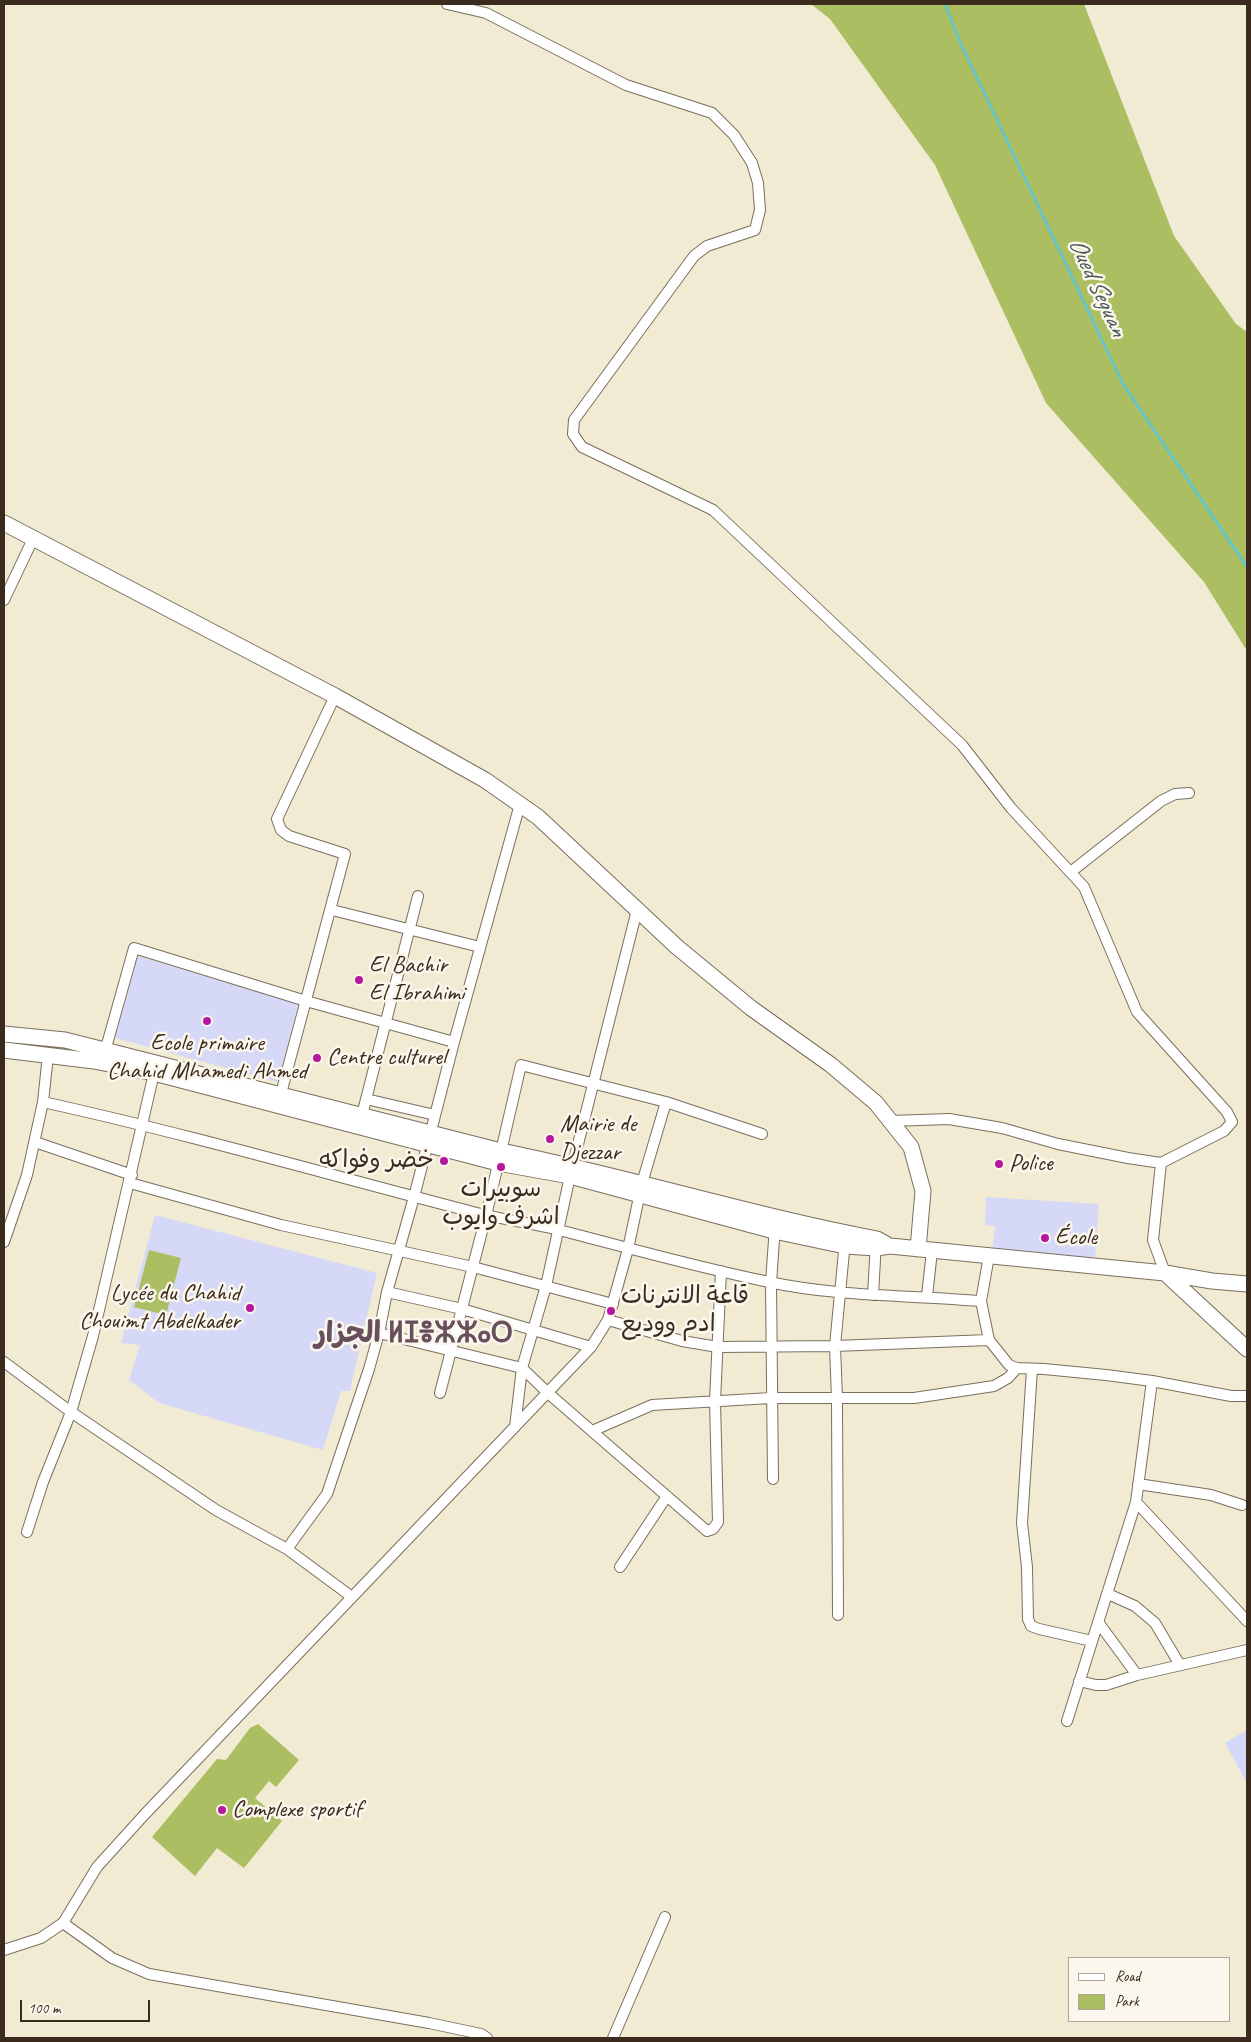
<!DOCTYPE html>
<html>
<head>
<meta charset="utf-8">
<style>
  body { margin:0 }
  #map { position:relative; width:1251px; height:2042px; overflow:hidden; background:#f1ebd3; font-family:Caveat,sans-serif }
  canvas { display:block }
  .frame { position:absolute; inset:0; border:5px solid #3b2a1e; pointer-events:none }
  .legend { position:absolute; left:1068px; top:1957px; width:162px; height:65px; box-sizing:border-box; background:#fbf7ec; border:1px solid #aea59a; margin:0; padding:6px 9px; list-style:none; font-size:15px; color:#3b2a1e }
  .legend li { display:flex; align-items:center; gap:10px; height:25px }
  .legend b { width:25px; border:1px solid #aea59a }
  .scale { position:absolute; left:20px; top:2000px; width:130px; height:22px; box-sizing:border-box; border:2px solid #3b2a1e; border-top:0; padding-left:6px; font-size:15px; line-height:18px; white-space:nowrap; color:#3b2a1e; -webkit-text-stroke:4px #fbf7ec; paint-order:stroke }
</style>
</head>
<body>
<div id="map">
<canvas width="1251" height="2042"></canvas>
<div class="frame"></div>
<ul class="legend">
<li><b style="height:6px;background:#fff"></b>Road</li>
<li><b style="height:14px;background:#abbe61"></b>Park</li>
</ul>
<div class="scale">100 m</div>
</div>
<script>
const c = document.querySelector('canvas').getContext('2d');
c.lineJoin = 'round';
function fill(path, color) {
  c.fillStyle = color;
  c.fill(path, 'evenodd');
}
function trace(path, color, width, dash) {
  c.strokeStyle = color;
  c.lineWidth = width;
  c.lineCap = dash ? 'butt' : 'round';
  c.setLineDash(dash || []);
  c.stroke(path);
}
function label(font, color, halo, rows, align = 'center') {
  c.font = font + ' Caveat,"Playpen Sans Arabic","Noto Sans Tifinagh",sans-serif';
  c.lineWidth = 5;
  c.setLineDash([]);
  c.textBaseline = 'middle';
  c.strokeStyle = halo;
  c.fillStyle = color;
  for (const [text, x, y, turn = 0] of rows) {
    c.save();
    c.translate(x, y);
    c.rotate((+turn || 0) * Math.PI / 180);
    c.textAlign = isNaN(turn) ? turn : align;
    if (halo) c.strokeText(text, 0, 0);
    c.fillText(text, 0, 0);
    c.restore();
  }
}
const built = new Path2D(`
  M138,956l160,48 -20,78 -163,-44z
  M986,1197l113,7 -4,55 -103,-8 3,-25 -10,-1z
  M155,1215l222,58 -27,118h-9l-18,59 -164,-47 -30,-23 11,-35 -19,-2z
  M1247,1730v53l-22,-40z`);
const green = new Path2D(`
  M811,4h273l90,232 62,88 11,8v319l-43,-69 -158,-179 -111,-238 -105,-146z
  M149,1250l32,8 -15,57 -32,-8z
  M258,1724l41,36 -23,27 -7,-6 -14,17 27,23 -38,47 -27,-20 -22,28 -43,-39 65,-78 9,1 24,-32z`);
const stream = new Path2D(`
  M945,4l15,38 163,342 124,183`);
const street = new Path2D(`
  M447,4l39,9 140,72 86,28 22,22 18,28 6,20 2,27 -5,20 -48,16 -13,10 -120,164 -1,14 9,13 131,63 249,235 49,63 73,79 53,125 90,100 5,10 -8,9 -63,32 -8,77 12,33
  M4,600l29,-61
  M1072,871l89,-70 14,-7 14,-1
  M332,910l148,37
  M48,1055l-5,47c145,32 287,73 430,110 30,8 61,11 90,19 69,18 137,37 206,51 70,15 141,13 212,19
  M104,1055l30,-107 172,53 148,41
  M366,1099l69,16
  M279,1101l66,-247 -56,-18 -8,-6 -4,-11 58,-123
  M362,1115l56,-219
  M890,1121l59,-2 53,9 56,16 70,14 33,5
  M35,1142l97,33
  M130,1183l151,42 192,42 140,37
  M4,1242l23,-67 16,-73
  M989,1256l-8,45 8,39 20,25 8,3 27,1 62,6 46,6 79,15h16
  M387,1292l75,17 129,38
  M873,1295l3,-53
  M927,1296l5,-45
  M608,1320l74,21 36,6 117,-1 154,-6
  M379,1333l143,35 26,25 159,138 6,-2 5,-7 -3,-121 6,-130
  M4,1362l67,50 145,98 71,39 65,48
  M1032,1369l-10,154 5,44 1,52 3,7 8,3 53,12
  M440,1393l46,-177 35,-151 145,37 96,32
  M515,1427l7,-59 24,-82 24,-110 67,-266
  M592,1431l60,-26 119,-7h143l80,-12 14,-8 9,-10
  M773,1479l-2,-196 4,-58
  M1138,1484l73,11 31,10
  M1136,1502l111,119
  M27,1532l16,-50 28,-70 22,-76 61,-263
  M287,1549l40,-55 42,-125 10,-36 8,-41 27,-95 40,-155 66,-238
  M620,1567l47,-71
  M1108,1594l27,12 20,17 25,42
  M838,1615l-1,-216 -2,-53 10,-105
  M1098,1622l39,53
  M1079,1681l17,4h10l31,-10 110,-25
  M1067,1721l69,-219 16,-121
  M63,1923l49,35 37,16 280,49 52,11 6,4
  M4,1950l37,-12 22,-15 34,-56 48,-53 446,-467 17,-27 20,-71 14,-66 24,-81
  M613,2038l52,-121`);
const secondary = new Path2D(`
  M4,523l331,173 150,84 53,37 139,130 74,61 80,57 45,38 35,44 12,44 -5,58
  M4,1034l61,6 436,111c126,25 249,64 376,88l9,5
  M4,1050l90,11 60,12 344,90 72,13 204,55 71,15 31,2 14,-2 275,27 47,8 35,3
  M1165,1273l82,76`);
const markers = [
  [359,980,5,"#b5179e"],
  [207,1021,5,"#b5179e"],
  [317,1058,5,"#b5179e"],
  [550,1139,5,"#b5179e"],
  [444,1161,5,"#b5179e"],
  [999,1164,5,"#b5179e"],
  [501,1167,5,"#b5179e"],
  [1045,1238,5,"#b5179e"],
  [250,1308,5,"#b5179e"],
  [611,1311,5,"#b5179e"],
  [222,1810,5,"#b5179e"]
];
const poiNames = [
  ["El Bachir",369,966],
  ["El Ibrahimi",369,994],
  ["Ecole primaire",207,1044,"center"],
  ["Chahid Mhamedi Ahmed",207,1072,"center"],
  ["Centre culturel",327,1058],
  ["Mairie de",560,1125],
  ["Djezzar",560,1153],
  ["خضر وفواكه",434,1161,"right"],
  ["Police",1009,1164],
  ["سوبيرات",501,1190,"center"],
  ["اشرف وايوب",501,1218,"center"],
  ["École",1055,1238],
  ["Lycée du Chahid",240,1294,"right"],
  ["Chouimt Abdelkader",240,1322,"right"],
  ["قاعة الانترنات",621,1297],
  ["ادم ووديع",621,1325],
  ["Complexe sportif",232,1810]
];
const waterNames = [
  ["Oued Seguan",1097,287,65]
];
const districtNames = [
  ["الجزار ⵍⵊⴻⵣⵣⴰⵔ",414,1334]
];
fill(built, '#d6d8f8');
fill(green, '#abbe61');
trace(stream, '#5cc6d7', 2.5);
trace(street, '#7b6e5d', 12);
trace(secondary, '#7b6e5d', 17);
trace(street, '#fff', 10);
trace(secondary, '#fff', 15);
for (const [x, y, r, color] of markers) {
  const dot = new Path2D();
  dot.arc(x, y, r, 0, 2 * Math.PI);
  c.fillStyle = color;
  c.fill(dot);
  trace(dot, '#fbf7ec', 2);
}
label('24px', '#3b2a1e', '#fbf7ec', poiNames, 'left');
label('italic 25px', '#455956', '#fbf7ec', waterNames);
label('bold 29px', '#684f5c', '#fbf7ec', districtNames);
</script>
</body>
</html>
